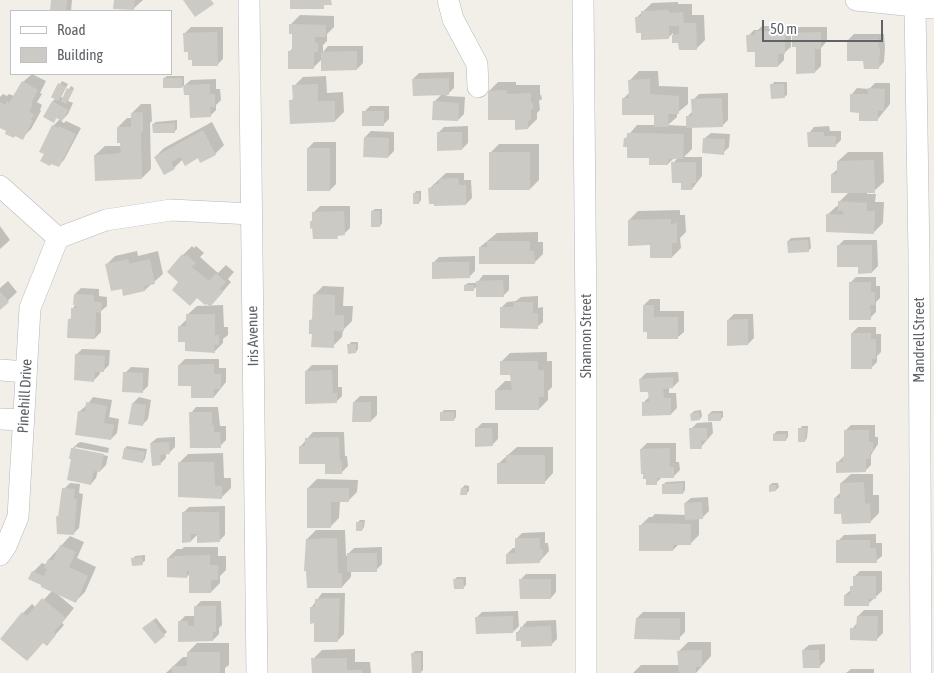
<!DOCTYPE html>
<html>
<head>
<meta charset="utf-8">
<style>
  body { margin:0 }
  #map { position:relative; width:934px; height:673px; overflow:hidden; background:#f1efe8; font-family:"Asap Condensed",sans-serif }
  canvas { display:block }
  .legend { position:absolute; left:10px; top:10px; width:162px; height:65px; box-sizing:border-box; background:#fff; border:1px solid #bfc1c3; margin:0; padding:6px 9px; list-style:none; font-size:15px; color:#5f6368 }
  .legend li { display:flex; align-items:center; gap:10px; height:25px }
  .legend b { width:25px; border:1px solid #bfc1c3 }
  .scale { position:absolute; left:762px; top:20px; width:121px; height:22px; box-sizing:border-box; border:2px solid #5f6368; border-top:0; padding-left:6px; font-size:15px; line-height:18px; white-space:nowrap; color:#5f6368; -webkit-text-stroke:4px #fff; paint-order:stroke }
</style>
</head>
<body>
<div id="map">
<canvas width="934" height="673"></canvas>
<ul class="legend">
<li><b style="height:6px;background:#fff"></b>Road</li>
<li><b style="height:14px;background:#cccac5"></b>Building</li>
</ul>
<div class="scale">50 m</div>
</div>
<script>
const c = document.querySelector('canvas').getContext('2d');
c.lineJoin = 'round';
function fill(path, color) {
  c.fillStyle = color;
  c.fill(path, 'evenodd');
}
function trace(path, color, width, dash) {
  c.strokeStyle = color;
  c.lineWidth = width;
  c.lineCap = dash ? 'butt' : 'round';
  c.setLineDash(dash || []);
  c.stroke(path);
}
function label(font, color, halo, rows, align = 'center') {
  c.font = font + ' "Asap Condensed",sans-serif';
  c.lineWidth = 4;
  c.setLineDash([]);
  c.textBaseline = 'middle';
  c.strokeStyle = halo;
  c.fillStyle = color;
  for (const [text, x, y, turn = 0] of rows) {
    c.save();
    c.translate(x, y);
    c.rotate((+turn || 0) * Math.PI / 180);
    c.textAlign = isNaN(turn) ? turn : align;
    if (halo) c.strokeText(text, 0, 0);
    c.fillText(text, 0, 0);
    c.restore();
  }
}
const shadow = new Path2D(`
  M52,0h20l-1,11h-20z
  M115,0h28l-10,9z
  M678,2v2h14v11h12l1,25 -9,9 -16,-7h-7v-9l-4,4 -27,-5 -6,-14 16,-15z
  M300,15l34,1v11l-7,7v7l-4,4v7l5,-6h35v17l-6,6 -35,-10 -9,9 -23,-17 3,-3v-15l-2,-9z
  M762,26h29v21l-7,6v7l-6,6 -22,-15 -8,-15 6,-6h4z
  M191,27h32v32l-6,6 -24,-7 -8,-25z
  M799,27h28v14l-6,7v18l-6,6 -18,-26 -4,-13z
  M854,34h30l1,14 -1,14 -6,6 -13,-8 -17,-20z
  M639,71h19l1,15 29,1v17l-11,9v4l-9,8 19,1v-9l6,-6v-11l6,-6 29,-1v27l-6,6h-30v23l-8,8h18v19l-10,13 -10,-7 -9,-19 5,-5h-4l-6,6 -40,-18 -3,-7 12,-14h18v-11l-32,-15 7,-7v-12z
  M454,72v16l-8,8 19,1 -1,17 -6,6 -24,-18 8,-8 -29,-15 6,-6z
  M32,74l14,7 -6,12 2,1 -5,8 5,3 -2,5 1,1 -10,18 -9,9 -22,-11v-30l3,-3 4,2 2,-2 5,2 9,-14z
  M167,76h17v9l-2,2 -18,-9z
  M326,76l1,17 16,-1 1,20 -9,9 -44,-20 3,-4v-11l9,-9z
  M216,79v10h4l1,11 -5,5v5l-6,6 -25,-31 6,-5z
  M62,81l6,3 -7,13 3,1 7,-12 3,2 -6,13 5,2 -5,11 -7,7 3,2 2,-2 15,7 -17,32 -6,6 -13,-12 8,-28 7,-7 -3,-2 -3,4 -1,-20 3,-3 -4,-1z
  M498,82h18v3h24v10h1l1,4 -3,2 1,9 -3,3v6l-9,9 -39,-37z
  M774,82h13v13l-3,2 -12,-12z
  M875,83h15v21l-13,16 -17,-9 -8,-17 5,-6 12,1z
  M141,104h10l1,17 -2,2 1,46 -9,9 -47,-23 10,-9h17l-4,-19 9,-9h5v-5z
  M370,106h19v13l-6,6 -19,-13z
  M177,120v9l-2,2 -22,-7 3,-2z
  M212,122l12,23 -9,9 -14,7 -3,-5 -15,3 -9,9 -19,-11 9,-9z
  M468,126v17l-6,6 -24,-16 6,-6z
  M829,126l1,5h11v9l-6,6 -26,-13 5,-6z
  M371,131l23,1v19l-6,6 -23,-20z
  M711,133l19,1 -1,13 -6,6 -18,-15z
  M314,142h22v42l-6,6 -22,-42z
  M499,144h40v36l-9,9 -40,-36z
  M848,152h35l1,30 -10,9h-7v3h9l-1,8h9l-1,21 -9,9 -47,-17 10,-9h2v-4l10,-10 -17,-18 7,-6 -1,-7z
  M446,173h18v7h7l1,18 -6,6 -36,-16z
  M416,191h5v9l-2,3 -5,-9z
  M320,206h30v22l-6,6h-4l-3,3 -23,-10 -3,-5 3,-3v-7z
  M375,209h7v14l-2,3 -8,-15z
  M680,210v5h5l1,17 -6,6 1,10 -9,9 -21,-13 -22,-24 9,-9z
  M0,226l10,14 -10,9z
  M538,232v10h5v12l-9,9 -54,-16 17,-14z
  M810,237l1,11 -3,3 -20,-10 3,-3z
  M844,240h33l1,26 -6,6 -13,-6 -21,-20z
  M192,246l2,2 2,-2 8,7 -4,4 18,16 8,-8 8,7 -6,7 3,3 -12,14 -39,-14 3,-27z
  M137,251l1,5 20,-5 5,23 -18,16 -22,-2 -17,-23 9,-9z
  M475,256v15l-6,6 -36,-14 6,-6z
  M483,275h26v15l-6,6 -26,-10 -4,4 -8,-5 3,-2h9z
  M856,277h20v9h4v12l-4,4v10l-6,6 -20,-35z
  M8,281l9,11 -17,16v-20z
  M323,286l21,1 -1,19h10l-1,15 -9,9 -1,7 -9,9 -20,-13 -2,-13 2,-2 1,-23z
  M81,288l18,1v7l8,1v9l-6,5v21l-6,6 -25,-19 2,-2 1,-9 3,-4 -1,-10z
  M538,296v12l5,-1v15l-6,5 -36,-19 6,-6 9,-1 5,-4z
  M650,299h10v12h24v21l-6,5 -29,1 -5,-33z
  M223,305l1,22h4v8l-5,4v4l-9,9 -28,-12 -7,-13 8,-8v-4l10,-9z
  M734,314h19l1,24 -6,6 -20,-24z
  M858,327h18v7h5v18l-4,4v6l-6,6 -19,-35z
  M351,342h7v7l-2,3 -7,-7z
  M82,349l28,1 -1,15 -6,6h-3v3l-6,6 -18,-25z
  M547,352v9h5v26l-4,4v9l-9,9 -43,-19 9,-9h7l-1,-7 -10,-12 9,-9z
  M185,359h34v9h7v14l-12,15 -22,-13 -13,-19z
  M312,365h26v22h4v9l-6,6 -30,-31z
  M131,367l18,1 -1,18 -6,6 -17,-19z
  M678,372l1,9 -6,6h-4v6h7l1,15 -6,6 -28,-11 6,-6v-6l-9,-12 6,-6z
  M360,396h17v19l-6,6 -17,-19z
  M93,397l19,3 -3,17 10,2 -2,14 -6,6 -35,-5 4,-23 7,-6z
  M139,397l12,3 -3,19 -6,6 -9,-22z
  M196,407h22l2,19h6v14l-6,6 -29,-33z
  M444,410h12v7l-2,3 -13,-7z
  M701,410l1,6 -2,3 -9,-5 3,-3z
  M712,411h11v6l-2,2 -12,-5z
  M712,422l1,11 -12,14 -10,-18 6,-6z
  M482,423h16v16l-6,6 -16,-16z
  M851,425h24v12h3v7l-7,11v10l-6,6 -27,-9 6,-6 1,-25z
  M802,426h6l-1,12 -2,3 -5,-12z
  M777,431h11v6l-2,3 -12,-6z
  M313,432h31l1,24h2l1,10 -6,6 -42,-25z
  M175,437v10l-6,6h-3v5l-6,6 -9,-21 6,-5z
  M81,442l28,6 -1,5 -33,-6v2l33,7 -2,9 -6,6 -2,-1 -2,8 -5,6 -18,-26 -1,-9 6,-6z
  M647,443h29v19h3l1,8 -6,6 -12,1 -6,6 -9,-5 -6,-29z
  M127,446l20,3 -2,10 -2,2 -18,-13z
  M517,447h36v26l-9,10 -45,-20z
  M223,453l1,25h7v10l-9,9 -43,-34 9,-9z
  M851,474h22v21h6v18l-9,9 -27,-9 -8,-15 7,-7 -1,-8z
  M317,479l41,1 -1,12 -9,9h-8l-1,17 -9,9 -22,-39z
  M685,481v9l-2,3 -19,-9 2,-2z
  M70,483l10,1 -1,9 4,1 -4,34 -6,6 -16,-17 3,-3 4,-25z
  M772,483h6l1,4 -3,3 -6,-5z
  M465,485l4,1v5l-3,3 -4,-6z
  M708,497l1,14 -6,6 -4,1v17l-9,9h-11l-6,6 -33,-24 9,-9h3l3,-3 31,1 -1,-12 6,-5z
  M225,506v29l-6,6 -20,-8 -8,8 -8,-28 6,-6z
  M360,520h5l-1,7 -2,3 -5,-7z
  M316,530h29l1,26 8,-8 28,-1v17l-6,6 -25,1v6l-9,10 -35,-48z
  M545,532v11h3l1,8 -10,11 -32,-8 6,-6h3v-9l6,-6z
  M876,534v9h6v13l-6,5 -38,-20 6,-6z
  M70,536l14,6 -7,16 19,9 -11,25 -9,9 -19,-7 17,14 -12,15 2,2 -17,19 -24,-31 9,-9 4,4 16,-17 -19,-19 9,-9 5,2 2,-6z
  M184,547h34v9h8v14l-6,6v7l-9,9 -21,-19 -3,4 -19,-19 9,-9h5z
  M145,555v6l-3,2 -9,-4 2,-3z
  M860,571h22v20l-14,13 -23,-9 7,-6 2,-5v-7z
  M526,574h30v18l-5,6 -31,-18z
  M457,577h9v8l-2,2 -10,-7z
  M322,593h23l-1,41 -6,6 -23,-18 -4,-14z
  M201,601h20l1,24 -3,3v6l-6,6 -34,-18 6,-6h10v-9z
  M864,610h19v23l-6,6 -25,-10 6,-7v-6z
  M518,611l1,15 -6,6 -37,-14 6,-6z
  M643,612h42v20l-6,6 -42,-20z
  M156,618l11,14 -12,10 -8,-17z
  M556,620l1,19 -6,6 -29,-6 -5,-6 10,-12z
  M688,642h23v14l-15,17h-63l8,-8h39l-1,-14z
  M197,643h32v22l-4,3v5h-59l17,-16h5v-5z
  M825,644v17l-6,6 -16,-17 6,-5z
  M355,649v13h15l1,11h-58v-14l9,-9z
  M415,651h8v19l-2,2 -8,-19z
  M851,669h23v4h-28z`);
const building = new Path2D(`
  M51,0h16l-1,11h-16z
  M114,0h21l-1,10 -21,-1z
  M183,0h28l3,4 -19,13z
  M290,0h41l1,5h-8v4h-34z
  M669,10v3l14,-1 1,11h12l1,27h-18l-1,-7h-6v-8l7,-1v-8h-10v13l-28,1v-7h-5l-1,-16h6v-6z
  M289,24l37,1v12h-11v6h3v9h-4v17h-26v-18h4v-17h-3z
  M755,31h30v23h-7v13h-23v-15h-8l-1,-17h9z
  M217,32l1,34h-26v-6h-4v-8h-4l-1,-19z
  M821,32v17h-6v24l-19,1v-27h-4v-14z
  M878,39l1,9h1l-1,21h-15l-1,-8h-16v-21z
  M357,51v19l-36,1v-19z
  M163,78h19v10h-19z
  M449,78v17l-36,1 -1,-17z
  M650,79v15l29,2v18h-11l1,13h-15v-12h-32v-17h7l-1,-18z
  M22,81l16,9 -7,13 2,1 -4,8 5,2 -3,6h2l-10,20 -8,-4 -1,2 -9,-4 1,-3 -6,-3v-26l5,3 2,-4 2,2z
  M58,83l8,4 -8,14 -7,-4z
  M210,84v10h5v13h-5l1,10 -21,1 -1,-23h-5l-1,-10z
  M318,84v17h17v21l-45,2 -1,-24h4l-1,-15z
  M770,84h14l1,14 -14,1z
  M67,88l6,3 -7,13 -5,-3z
  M868,88l17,1 -1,22h-6v10h-19v-8l-9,-1v-18h18z
  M507,90v4l24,-1v10h2v6h-2v11l-3,1v8l-13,1v-10h-27v-29z
  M722,98l1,29 -37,1v-12h6l-1,-17z
  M52,101l16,9 -6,11 -6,-3 -2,5 -11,-6z
  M433,101l26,2 -1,18 -26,-1z
  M362,111h22v15h-22z
  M143,112v20h-2l1,47 -47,2 -1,-26 22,-1v-1h5l-1,-10h-3v-16h14v-14z
  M175,123v10h-22l-1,-9z
  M52,125l6,3 1,-2 17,8 -17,33 -8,-3 -1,2 -10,-5 4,-7 -5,-2z
  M203,130l13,25 -16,8 -2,-5 -13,8 -5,-9 -9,6 4,6 -11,6 -10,-18z
  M437,132h25v18l-25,1z
  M807,132h17v4h12v11h-28z
  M627,133l57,1 -1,25h-14l-1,6h-19v-7h-22v-11h-4l1,-9h3z
  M364,137l25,1 -1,20 -25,-1z
  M703,138l22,1 -1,16 -22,-2z
  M307,148h23v43h-23z
  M489,152h41v38h-41z
  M874,160l1,33h-44v-19h6v-13z
  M671,162h25v21h-4v7h-11v-7h-9z
  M458,178l1,7h7v20l-32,1v-2h-5l-1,-16h5v-4h6v-5z
  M413,193h6v11h-6z
  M838,201l29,2v8h8l-1,23 -48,-2v-18l17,1v-4h-5z
  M344,211l1,24 -8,1 1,3h-25l-1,-11 -2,1v-8h2v-9z
  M371,211h9v16h-9z
  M671,219v5l6,-1v20h-5v15h-22v-13l-22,1v-26z
  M808,240l1,12 -21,1 -1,-12z
  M487,241h43v10h4l1,13h-56v-17h8z
  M837,245h35v28l-14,1v-7h-21z
  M182,254l3,3 1,-3 10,9 -4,4 17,14 7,-8 10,9 -6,7 3,3 -13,15 -3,-3 -2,1 -8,-7 -7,8 -18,-16 6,-8 -11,-10z
  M128,259l1,5 21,-5 5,25 -11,2 1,5 -22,5 -1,-7 -11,2 -6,-27z
  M432,262h37l1,16 -38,1z
  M503,280l1,17h-28v-16z
  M849,282h22v10h4v13h-5l1,15h-22z
  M464,285h10v6h-10z
  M0,291l9,11 -9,8z
  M74,294l20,1v7h8l-1,11 -5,-1 -1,27 -28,-1 1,-19h3v-11h5v-3h-3z
  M313,294l22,1v20h9v16h-10v17l-23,-1 1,-13h-3v-14h3z
  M513,302h20v11h5v16l-38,-1v-21h14z
  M643,305h11v12h24v22h-31v-7h-4z
  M186,314h29v21h4v10h-5l1,8 -30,-2v-9h-7v-16h8z
  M748,319v26l-21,1v-26z
  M851,333h20v6h5v20h-4v10h-21z
  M347,344h9v9l-8,1z
  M75,354l30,2 -1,16h-9l-1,10 -20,-2z
  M500,361h38v9h6v27h-5v13h-44v-20h17l-2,-15h-10z
  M214,364v10h7v15h-7v9h-23v-12h-13v-21z
  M332,370l1,23h4v10l-32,1v-33z
  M123,372l20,1v20l-21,-1z
  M673,377v11l-10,1 1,9h7v17l-29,1v-14h7l-1,-10h-8l-1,-13z
  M86,402l21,4 -3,17 10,2 -3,15 -36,-5 3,-24 7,1z
  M353,402h18v20h-19z
  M132,403l14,2 -3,21 -15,-2z
  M189,412h23v13h2v7h6l1,16h-31z
  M440,412h14v9h-14z
  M699,412l1,8 -9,1 -1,-7z
  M721,413v8h-13v-7z
  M475,428h17l1,18 -18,1z
  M689,428h18v12l-6,1 1,8h-12z
  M798,428h8l-1,14h-7z
  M844,430h25v12h4v10h-3v7h-4v13l-30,1v-11h7v-5h1z
  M773,434h13v7h-13z
  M339,437l1,24h2v13h-17v-10h-26v-18h6v-8z
  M169,442l1,12 -10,1 1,10 -9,1 -2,-23z
  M71,448h3l30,6 -4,18 -6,-1 -3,14 -24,-5 4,-21h-2z
  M124,448l21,4 -2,11 -21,-4z
  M670,448v19h4v11h-17v7h-11v-6h-3v-5h-2l-1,-25z
  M506,455h39v29h-48v-21h9z
  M178,462h36l1,24h7v13l-44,-2z
  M864,482l1,22 5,-1 1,20 -29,1 -1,-10h-7v-16h6v-15z
  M683,483v11h-21v-10z
  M769,485h7v6l-7,1z
  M62,488l13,1 -1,10h3l-3,36 -17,-1 -1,-18 2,1z
  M307,488h42v14h-18v26h-24z
  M461,488h6v7h-7z
  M702,502l1,17 -18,1 -1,-17z
  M182,512h37l1,30 -23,1v-9h-6v8l-9,1z
  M356,522h7l-1,9h-6z
  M644,523l47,1v21h-18v6h-34v-26h5z
  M337,538l1,35h4v15h-35l-1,-17h-2l2,-32z
  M515,538h25v11h3v9h-3v5l-34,1v-10l9,-1z
  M836,540h34v8h6l1,15h-41z
  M60,545l16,7 -7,15 19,9 -12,27 -35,-16v-2l-13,-6 4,-8 12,5 3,-7 -3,-1 4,-9 5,2z
  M347,553h30v19h-30z
  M210,555v10h8v15h-7v13h-22v-22h-2v7l-20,-1v-19h7v-2z
  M142,557l1,8 -11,1 -1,-8z
  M853,576h23v23h-7v7h-25v-11h6v-9h3z
  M453,579h10l1,10h-10z
  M519,579h32v20h-31z
  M42,598l24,20 -12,14 2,3 -9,11 -4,-3 -16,18 -27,-22 22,-27 5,4z
  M340,598l-2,44h-24v-19l-4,1v-17h5v-8z
  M194,606h22v26h-3v9l-35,1v-21h10v5h6z
  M513,616v17l-37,1 -1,-17z
  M857,616h21l-1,25 -27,-1v-12h6z
  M636,618h44v22l-46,-1z
  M153,620l12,16 -10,8 -13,-16z
  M551,626l1,20 -31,1v-6h-5v-9h4v-5z
  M702,650v17h-6v6h-17l-2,-22z
  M802,650h17l1,18h-17z
  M187,652h33v21h-48v-7h15z
  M411,653h10v20h-9z
  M311,658h36v12h15v3h-50z`);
const minor = new Path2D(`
  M249,0l8,673
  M448,0l5,19 24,45 1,23
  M583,0l3,320v353
  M856,0l78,8
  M915,6l4,252 2,415
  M0,186l58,52 48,-18 65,-10 81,4
  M0,370l26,2
  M0,419l23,1
  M0,555l6,-9 12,-29 12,-209 28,-70`);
const streetNames = [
  ["Iris Avenue",253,336,-91],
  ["Shannon Street",586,336,-90],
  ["Mandrell Street",919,340,-90],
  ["Pinehill Drive",25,396,-87]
];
fill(shadow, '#0003');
fill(building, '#cccac5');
trace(minor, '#b5b8bc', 22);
trace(minor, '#fff', 21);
label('15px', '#5f6368', '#fff', streetNames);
</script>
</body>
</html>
